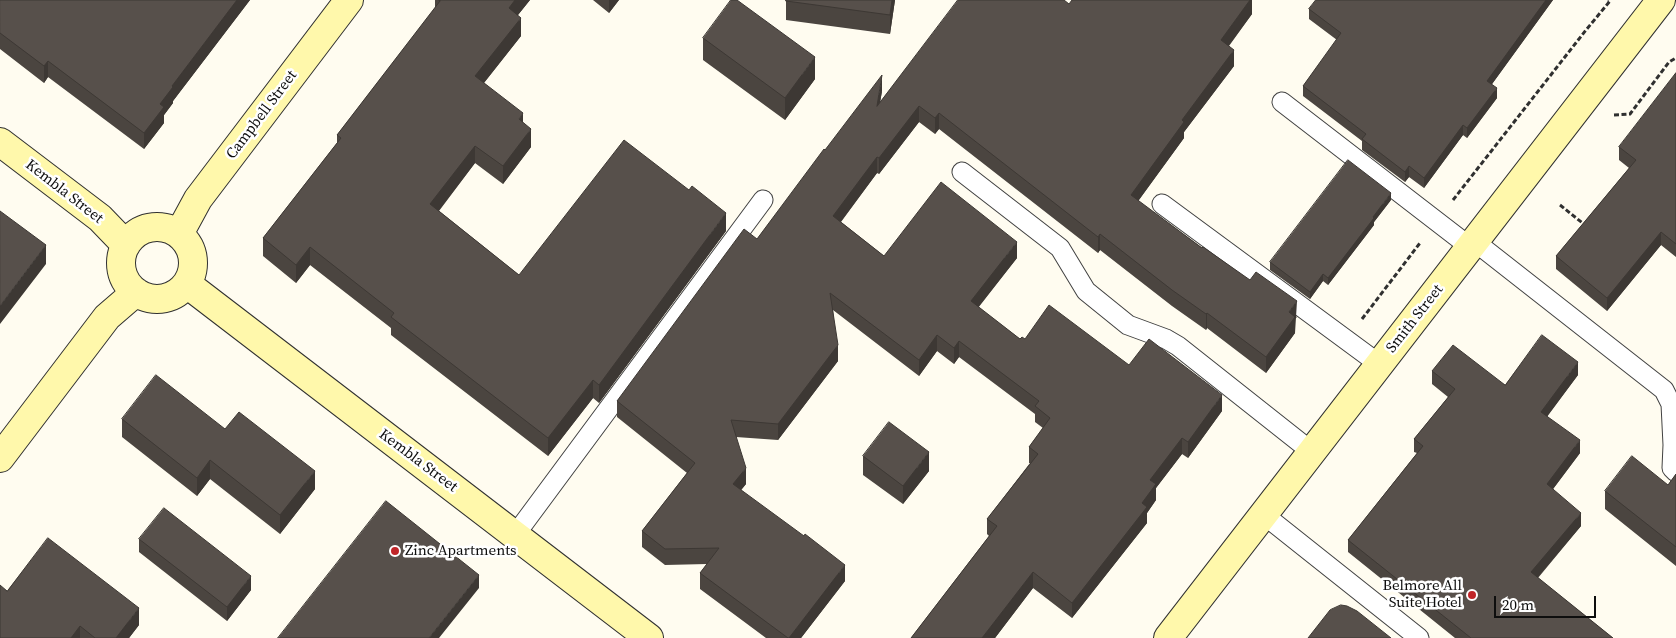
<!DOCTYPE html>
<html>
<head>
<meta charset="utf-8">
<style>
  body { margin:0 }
  #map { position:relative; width:1676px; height:638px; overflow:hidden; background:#fffcf0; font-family:"Source Serif 4",serif }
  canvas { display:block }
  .scale { position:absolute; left:1494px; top:596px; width:102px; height:22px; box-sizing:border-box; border:2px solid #0e0e0e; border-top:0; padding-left:6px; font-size:15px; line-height:18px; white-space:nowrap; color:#0e0e0e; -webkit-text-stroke:4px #fff; paint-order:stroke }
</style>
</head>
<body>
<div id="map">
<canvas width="1676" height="638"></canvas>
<div class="scale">20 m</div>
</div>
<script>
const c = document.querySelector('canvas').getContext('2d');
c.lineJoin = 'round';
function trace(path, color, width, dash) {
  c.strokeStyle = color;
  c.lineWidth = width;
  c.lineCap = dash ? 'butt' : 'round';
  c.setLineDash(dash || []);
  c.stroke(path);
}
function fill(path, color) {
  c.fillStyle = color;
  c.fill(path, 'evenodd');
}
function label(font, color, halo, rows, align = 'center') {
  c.font = font + ' "Source Serif 4",serif';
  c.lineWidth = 5;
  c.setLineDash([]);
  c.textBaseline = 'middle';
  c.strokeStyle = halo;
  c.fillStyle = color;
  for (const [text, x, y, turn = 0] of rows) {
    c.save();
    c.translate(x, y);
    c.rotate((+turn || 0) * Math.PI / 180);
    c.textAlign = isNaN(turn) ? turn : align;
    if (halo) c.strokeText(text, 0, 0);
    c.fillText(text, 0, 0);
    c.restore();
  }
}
const path = new Path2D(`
  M1614,115l16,-1 39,-52 7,-4
  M1453,200l133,-170 24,-29 -2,-1
  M1560,205l25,20
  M1362,319l58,-76`);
const lane = new Path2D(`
  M1282,102l188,145
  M962,172l98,76 26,43 42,34 38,14 12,7 134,106
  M1162,204l217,160
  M1474,241l190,149 7,14 2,41 -1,23 4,4
  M1263,514l156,124
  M515,535l248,-335`);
const secondary = new Path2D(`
  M0,142l100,76 26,27
  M121 263a36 36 0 1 1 72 0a36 36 0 1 1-72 0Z
  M179,234l19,-35 151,-199
  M187,284l462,354
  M0,458l107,-141 29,-25
  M1168,638l493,-638`);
const wall = new Path2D(`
  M0,0h250l-77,101v2l-9,12v8l-20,26 -96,-72 -4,6 -44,-34z
  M435,0h95l-12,15 3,21 -37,47 39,40 8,24 -28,37 -28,-21 -36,48 80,64 207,-44 -127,172 -6,-5 -45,58 -157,-121v-7l-81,-63 -14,18 -33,-27v-18l74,-95v-8l98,-127z
  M593,0h26l-10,13z
  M786,0h109l-5,34 -104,-14z
  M1252,0v14l-23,32 5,20 -50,66v6l-46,63 159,116 -2,2v14l-29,40 -59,-45 -1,2 -34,-24 -72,-56 -2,3 -159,-124 -4,5 -16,-12 -40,52 -2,-1 -36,49 43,34 133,2 -39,49 42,32h5l104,26 93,46 -34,47 -6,-4 -26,34v12l-9,13v10l-75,95 -39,-30 -38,50h-84l78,-102 -2,-2v-15l43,-56h-1v-16l14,-19 -8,-6v-8l-76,-57 -5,7 -17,-13 -18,25 -86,-66 5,51 -60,79 -42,-3 10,47 -5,6 104,91 -44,57h-35l-66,-49v-16l7,-9 -42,1 -23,-18v-16l45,-58 -70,-56v-16l140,-162 68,-89 57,-59 -2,11 189,-98z
  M1316,0h237l-61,84 5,14 -30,40 -4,-3 -39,53 -15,-11 -4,5 -43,-32v-9l-59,-45v-10l34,-46 -28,-21v-10z
  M703,38l112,41 -30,41 -82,-60z
  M1676,73v184l-15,-12 -54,66 -51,-42v-13l73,-88 -10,-8v-13z
  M1391,200l-17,22v3l-46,60 -5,-4 -13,18 -40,-29v-8z
  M1432,371l73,14 73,-10 -31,41 33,37 -27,36 28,37 -43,52 75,60h-158l-107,-86v-12l69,-87 -3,-1v-13l34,-42 -16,-13z
  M122,419l103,10 90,60 -35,45 -70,-55 -13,17 -75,-59z
  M863,456l66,15 -26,33 -40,-29z
  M1676,474v92l-71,-57v-18l63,-6z
  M139,539l112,51 -24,31 -88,-69z
  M7,591l132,34 -10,13h-129z`);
const shadedWall = new Path2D(`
  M237,0h13l-77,101v2l-9,12v8l-20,26v-16l16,-29 12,-18z
  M515,0h15l-21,26v-18z
  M609,0h10l-10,13z
  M892,0h3l-5,34v-19z
  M1250,0h2v14l-31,42v-16z
  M1546,0h7l-66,91v-10z
  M521,18v18l-46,58v-18z
  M1234,50v16l-50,66v6l-53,73v-16l51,-75z
  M815,57v22l-30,41v-22z
  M48,61v16l-4,6v-17z
  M882,75v16l-5,31v-16z
  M1497,88v10l-30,40v-10z
  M919,106v16l-40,52v-16z
  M523,113v18l-4,-12z
  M939,113v16l-4,5v-16z
  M1463,125v10l-39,53v-10z
  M531,129v18l-28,37v-18z
  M475,146v17l-45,59v-18z
  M877,157v16l-44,59v-16z
  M1409,166v11l-4,5v-10z
  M1391,193v7l-17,22v3l-46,60v-7z
  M726,213v18l-127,172v-18z
  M1661,232v13l-54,66v-13z
  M1100,234v16l-2,3v-16z
  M1017,242v16l-46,59v-16z
  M46,245v19l-46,60v-18z
  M310,247v18l-14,18v-18z
  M1323,274v7l-13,18v-7z
  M1297,301l-2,32 -29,40v-16l23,-45z
  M1207,313v15l-1,2v-16z
  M937,335v16l-18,25v-16z
  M959,341v16l-5,7v-16z
  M838,345v16l-60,79v-16z
  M1578,362v13l-37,50v-13z
  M593,380v18l-45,58v-18z
  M1222,395v16l-34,47v-16z
  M1182,438v16l-26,34v12l-9,13v10l-75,95v-15l70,-100 8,-23z
  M1580,440v13l-33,44v-13z
  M929,452v19l-26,33v-18z
  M210,460v19l-13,17v-18z
  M746,468v16l-13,16v-16z
  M315,471v18l-35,45v-19z
  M1581,513v13l-50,59v-13z
  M845,565v16l-44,57h-12z
  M1033,572v16l-38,50h-13z
  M479,575v13l-40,50h-10z
  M251,576v14l-24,31v-14z
  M139,608v17l-10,13h-13z
  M80,626v12h-9z`);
const building = new Path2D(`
  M0,0h237l-65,86 1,1 -13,17 4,3 -20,26 -96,-72 -4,5 -44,-33z
  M439,0h76l-6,8 12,10 -46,58 48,37 -4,6 12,10 -28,37 -28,-20 -45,58 89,71 105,-135 65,50 3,-4 34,27 -127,172 -6,-5 -45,58 -157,-121 3,-4 -84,-66 -14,18 -33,-27 78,-100 -4,-3 103,-134z
  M731,0h6l78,57 -30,41 -82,-60z
  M786,0h106l-2,15 -104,-14z
  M958,0h106l5,4 3,-4h178l-29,40 13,10 -52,70 2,2 -53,73 71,53 1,-1 47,33 6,-8 41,29 -8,11 6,5 -29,40 -59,-44 -1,1 -34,-24 -72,-56 -2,3 -159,-124 -4,5 -16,-12 -40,52 -2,-1 -44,59 51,40 57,-74 76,60 -46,59 49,38 2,-2 3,2 24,-34 80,60 20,-26 73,56 -34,47 -6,-4 -32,42 6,4 -14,19 5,4 -75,96 -39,-31 -51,66h-71l86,-112 -10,-7 51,-65 -9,-7 21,-29 -15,-12 4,-5 -80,-60 -5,7 -17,-13 -18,25 -89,-67 8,52 -60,79 -47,-4 15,48 -13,16 71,52 1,-2 40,31 -56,73h-1l-88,-65 19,-25 -54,1 -23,-18 53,-68 -78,-62 127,-172 13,10 67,-90 1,1 57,-75 -5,31z
  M1316,0h230l-59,81 10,7 -30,40 -4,-3 -39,53 -15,-12 -4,6 -43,-33 4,-5 -63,-48 38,-53 -32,-24z
  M1676,73v171l-15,-12 -54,66 -51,-42 80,-96 -17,-13z
  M1348,160l43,33 -18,24 1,1 -46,60 -5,-4 -13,18 -40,-30z
  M0,211l46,34 -46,61z
  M1542,335l36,27 -37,50 39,28 -33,44 34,29 -50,59 82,66h-142l-123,-98 75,-94 -9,-7 41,-50 -23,-18 21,-26 52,40z
  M156,375l69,54 14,-17 76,59 -35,44 -70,-55 -13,18 -75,-59z
  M889,422l40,30 -26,34 -40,-30z
  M1632,456l36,29 8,-11v73l-71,-56z
  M386,501l93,74 -50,63h-151z
  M164,508l87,68 -24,31 -88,-68z
  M48,538l91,70 -23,30h-21l-15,-12 -9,12h-71v-53l7,6z
  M1341,605l6,1 10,5 34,27h-83l22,-28z`);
const markers = [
  [395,551,5,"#c02528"],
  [1472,595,5,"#c02528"]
];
const streetNames = [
  ["Campbell Street",262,115,-53],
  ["Kembla Street",64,192,38],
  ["Smith Street",1415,319,-52],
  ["Kembla Street",418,461,37]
];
const poiNames = [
  ["Zinc Apartments",405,551],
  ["Belmore All",1462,586,"right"],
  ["Suite Hotel",1462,603,"right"]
];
trace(lane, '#414141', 21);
trace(secondary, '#303030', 30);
trace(path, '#303030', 3, [5, 2.5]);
trace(lane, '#fff', 19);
trace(secondary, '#fff8ab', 28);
fill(wall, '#4b4540');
fill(shadedWall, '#3d3834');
fill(building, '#57504b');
trace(building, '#3d3834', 1);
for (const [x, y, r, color] of markers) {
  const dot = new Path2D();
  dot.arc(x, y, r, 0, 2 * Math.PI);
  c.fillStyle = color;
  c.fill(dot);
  trace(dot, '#fff', 2);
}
label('15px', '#0e0e0e', '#fff', streetNames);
label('15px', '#0e0e0e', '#fff', poiNames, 'left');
</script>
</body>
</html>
